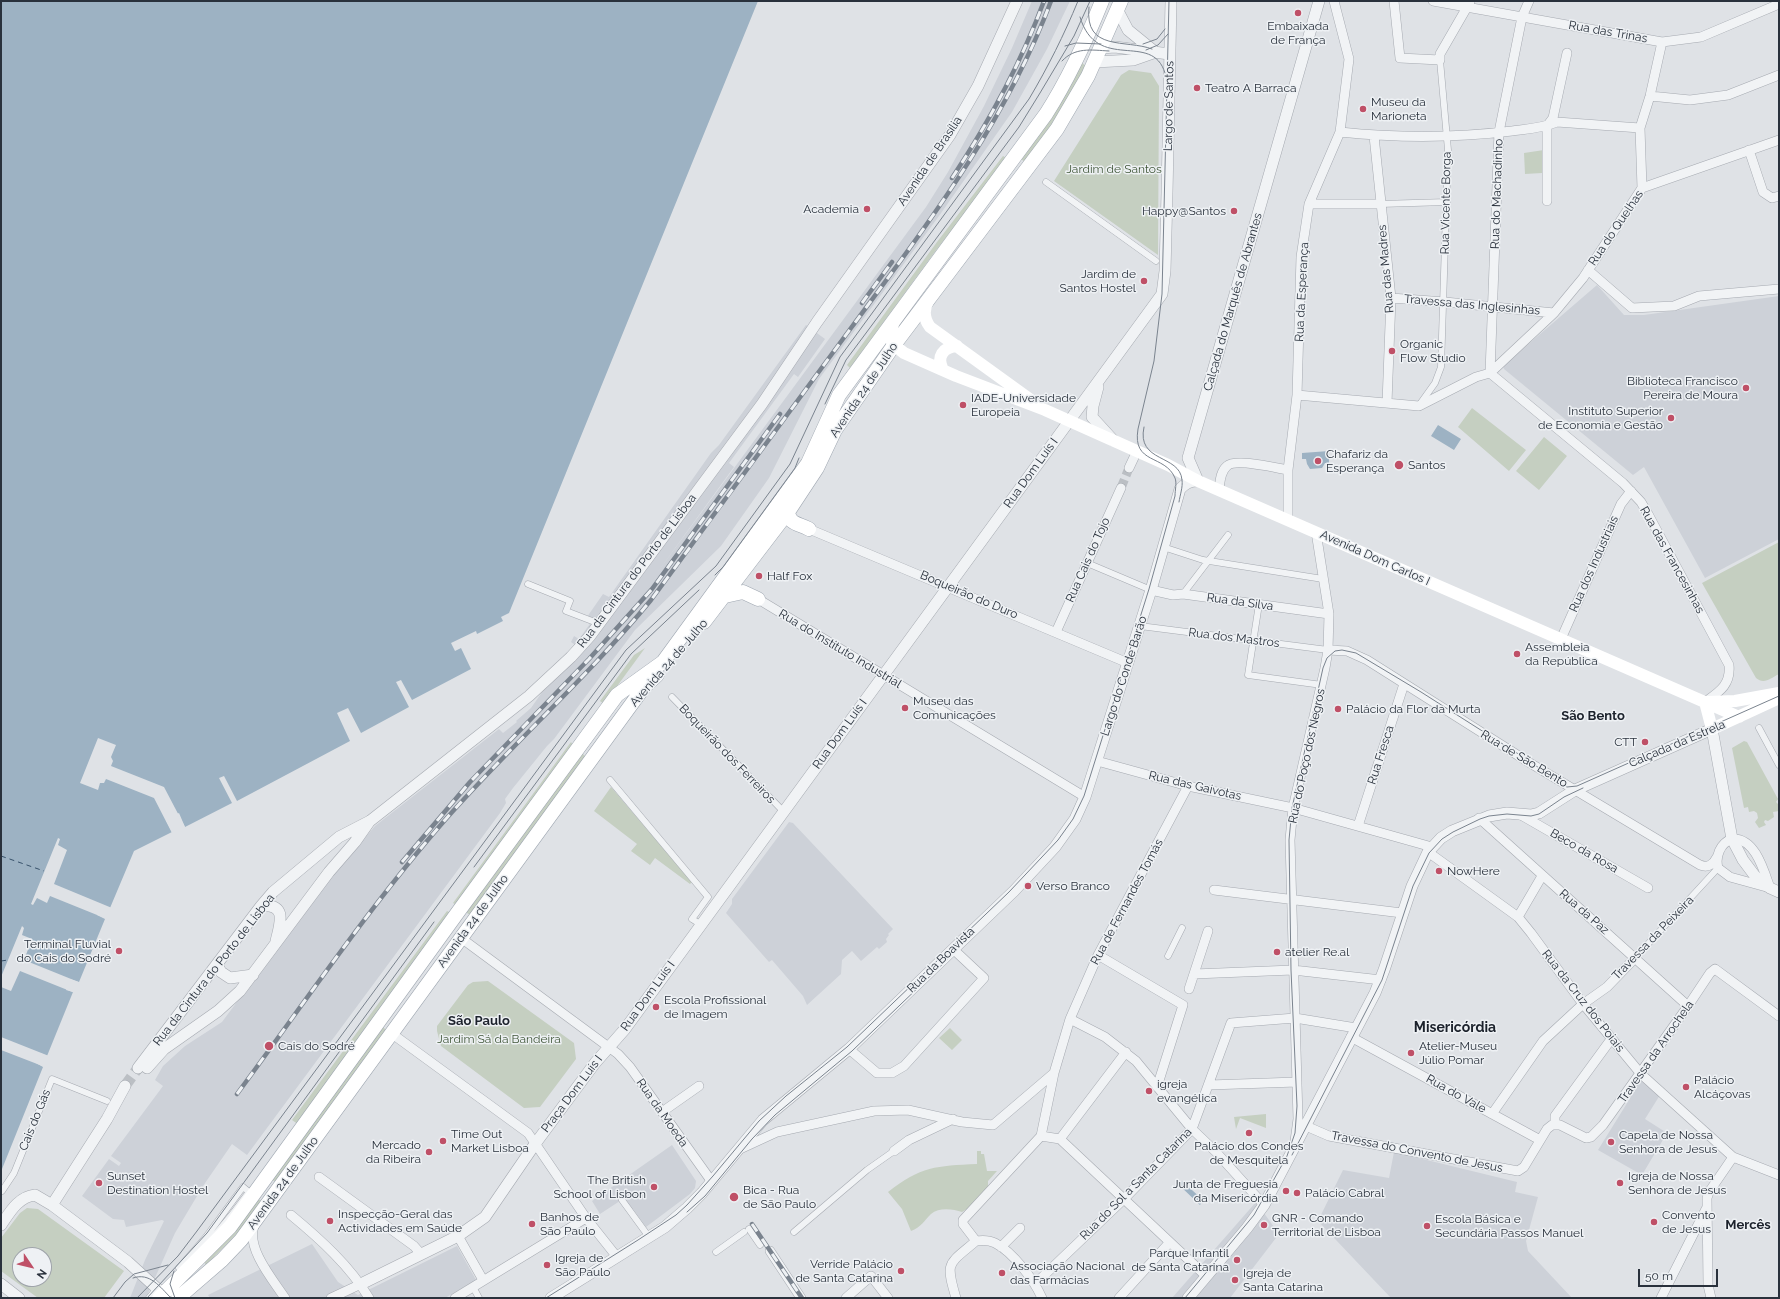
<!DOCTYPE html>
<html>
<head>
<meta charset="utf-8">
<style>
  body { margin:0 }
  #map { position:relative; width:1780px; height:1299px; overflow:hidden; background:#dfe2e6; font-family:Raleway,sans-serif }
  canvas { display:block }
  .frame { position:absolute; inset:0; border:2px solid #29313c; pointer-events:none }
  .north { position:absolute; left:12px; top:1247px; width:40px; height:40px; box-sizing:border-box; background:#eef1f4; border:1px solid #9fa4aa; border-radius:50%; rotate:125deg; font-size:11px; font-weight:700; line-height:16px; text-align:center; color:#29313c }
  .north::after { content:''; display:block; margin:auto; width:14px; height:18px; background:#bf5067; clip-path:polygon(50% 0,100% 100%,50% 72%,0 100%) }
  .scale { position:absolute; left:1638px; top:1269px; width:80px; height:18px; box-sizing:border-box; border:2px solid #29313c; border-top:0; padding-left:5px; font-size:12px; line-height:14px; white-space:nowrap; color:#29313c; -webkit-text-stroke:3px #eef1f4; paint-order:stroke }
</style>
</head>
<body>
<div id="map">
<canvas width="1780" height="1299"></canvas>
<div class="frame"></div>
<div class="north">N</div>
<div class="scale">50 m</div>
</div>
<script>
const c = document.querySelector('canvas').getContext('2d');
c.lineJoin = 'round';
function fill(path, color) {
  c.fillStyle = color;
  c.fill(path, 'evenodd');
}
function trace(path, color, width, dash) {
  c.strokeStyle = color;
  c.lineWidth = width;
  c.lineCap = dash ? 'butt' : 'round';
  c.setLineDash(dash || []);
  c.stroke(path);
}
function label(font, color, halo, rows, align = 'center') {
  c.font = font + ' Raleway,sans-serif';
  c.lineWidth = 3;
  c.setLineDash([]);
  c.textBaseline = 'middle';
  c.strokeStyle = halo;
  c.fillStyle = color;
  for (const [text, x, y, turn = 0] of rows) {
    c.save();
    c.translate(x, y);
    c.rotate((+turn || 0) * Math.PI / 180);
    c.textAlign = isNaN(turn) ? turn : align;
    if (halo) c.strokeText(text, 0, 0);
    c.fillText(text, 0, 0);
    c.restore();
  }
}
const built = new Path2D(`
  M1032,1h38l-23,48 -35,63 -73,104 -120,163 -50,99 -48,68 -86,84 -81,109 -7,7 -34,42 -8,11 1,4 -6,10 -253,342 -15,-11 -29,42 -28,47 -29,65h-16l15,-38 19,-39 -2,-1 -36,7 -2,-7 -11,-1 -31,-23 27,-37 10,7 2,-3 -10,-7 52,-70 -8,-6 8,-14 22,-20 37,-24 102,-137 51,-59 124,-97 4,4 14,-11 -1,-1 15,-13 44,-63 -4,-3 3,-6 5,3 13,-18 -5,-4 16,-23 6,3 102,-144 8,-8 87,-120 19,14 -27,38 -4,-3 -65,89 5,4 -80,110 272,-370 22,-35 36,-66 28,-58z
  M1597,285l27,30h20l135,-19v243l-74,39 -61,-111 -11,8 -129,-106 -1,-3z
  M789,822l4,1 100,106 -5,5 1,1 -3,4 1,3 -8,7 -2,-2 -16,14 -9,-10 -10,9 -1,14 -34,31 -4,-9 -31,-36 -3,2 -43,-49 6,-9v-5z
  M1642,1079l18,16 -15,24 22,14 -25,42 -44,-25z
  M672,1145l24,36 -1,7 -5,6 -44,33 -13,-18 -2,2 -7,-11 2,-1v-2l-26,17 -8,-13z
  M1394,1152l123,30 -2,10 23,5 -12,44 2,10 44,47h-181l-73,-77 25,-51 46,8z
  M1256,1202l23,32 -49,64h-58z
  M312,1244l26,38 20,13 99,-49 19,34 -31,18h-235l-2,-3z`);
const green = new Path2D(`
  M1082,63l4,3 -21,41 -39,56 -5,-4z
  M1129,70l22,3 8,13 -1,169 -104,-74 67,-106z
  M1544,150l-2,23 -17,1 -1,-21z
  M1003,156l5,3 -71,90 -87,119 -3,-3 90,-123z
  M1472,408l54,42 -17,21 -51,-44z
  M1544,437l23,19 -28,34 -23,-19z
  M1779,542v132c-8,4 -15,11 -23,4l-54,-95z
  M645,648l-41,56 -4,-3 34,-46z
  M1744,741l3,1 31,57 -2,3 3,3v6l-6,1 1,5 -6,4 -3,-1 -1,2 2,3 -7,3 -4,-6 3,-4 -1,-5 -3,-2 -5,1 -1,-5 -4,1 -12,-60z
  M571,742l2,3 -117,160 -3,-2z
  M581,752l5,5 -116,158 -6,-4z
  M611,787l81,95 -2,2 -35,-26 -5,7 -19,-14 6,-7 -43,-33z
  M447,911l4,2 -152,212 -7,-5z
  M488,981l86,62 2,16 -36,48 -16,1 -83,-62 -4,-15v-5l31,-41 5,-3z
  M383,1027l3,3 -109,153 -6,-4z
  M950,1028l12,12 -10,10 -13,-12z
  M1266,1114v14l-26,-10 -4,11 -2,-12z
  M977,1151h4v3h3l3,17h10l-9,10v6l-18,20 -8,5c-9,-3 -23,-5 -31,2 -7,7 -10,13 -20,17l-9,-22 -14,-17c33,-26 48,-26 89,-28z
  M257,1198l6,4 -15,20 -42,43 -2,-3z
  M27,1208l11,1 86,62 -20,27h-66l-37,-27v-33l19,-25zM20,1255h24v24h-24z`);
const water = new Path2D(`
  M1,1h757l-249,612 -8,4 2,4 -26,13 -1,-3 -25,12 4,8 6,-3 10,21 -59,31 -11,-20 -5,2 13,25 -48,26 -13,-25 -11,5 13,28 -113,60 -13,-25 -5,2 13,25 -47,24 -6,-14 -13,7 6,12 -38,19 -24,57 -9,-3 -4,10 8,4 -26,63 -9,-3 -4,11 7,2 -26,64 -7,-3 -4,10 7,4 -41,102z
  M1438,425l23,14 -7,11 -23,-14z
  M1329,451v12h-4l-3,5 -12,1 -3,-5 -1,-5h-4v-6z
  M1182,1181l21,19 -3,5 -21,-20z`);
const pier = new Path2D(`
  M98,738l18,7 -5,12 2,4 -2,5 53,21 21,40h-1l-6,-11 -10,5 6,10 -2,2 -18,-35 -48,-19 -2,4h-4l-2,7 -18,-7z
  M58,838l2,1 -2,6 9,5 -13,34 58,24 -2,2 -8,-3 -3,7 8,3v2l-57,-23 -3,7 -10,-5 -4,7 -2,-1z
  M22,926l2,2 -2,7 10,4 -8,21 57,23 -2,1 -7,-3 -3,7 5,3 1,2 -55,-22 -9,20 -10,-4v-10z
  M1,1037l48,19 -2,2 -6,-2 -3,7 6,2 1,2 -44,-17z`);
const ferry = new Path2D(`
  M1,856l43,15
  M1,961l7,-1`);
const minorTunnel = new Path2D(`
  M1121,488l8,-20`);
const tertiaryTunnel = new Path2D(`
  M125,1086l13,-18`);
const pedestrian = new Path2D(`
  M1046,182l110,79
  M1380,204l67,-2
  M1420,404l15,-21 6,-16 7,-217 -8,-90
  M1163,547l40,13 120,19
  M1087,563l64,27
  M528,584l42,17 -4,10 34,13
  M1183,594l45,-59
  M1259,604l-11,71 74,10
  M1140,626l188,24
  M672,697l111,114
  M1759,728l20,37
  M610,780l98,117 -16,22 8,5
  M1168,956l14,-28
  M1635,958l83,-90
  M243,1187l6,5c-20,28 -43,54 -68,78l-2,-2 27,-31z
  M2,1191l12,-18 38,-94 55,22
  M622,1200l27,37
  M749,1229l11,16
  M794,1232l73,-62 27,-19
  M716,1252l28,-20
  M473,1287l6,11
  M149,1298l5,-6 2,1`);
const minor = new Path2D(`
  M1394,1l6,57 40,2v-6l30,-52
  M1433,1l229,41 39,-5 78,-33
  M1650,96l40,4 38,-5 51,-20
  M1340,132c57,6 115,6 172,-1 15,-2 31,-3 45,-9l83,6
  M1374,136l17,162 -4,105
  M1749,150l14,42 9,6 7,-2
  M1642,188l-2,-60 10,-32 12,-54
  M1547,201v-75l6,-8 14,-65
  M1309,204h71
  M1588,270l44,38 42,-2 25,-10 80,-7
  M1391,298l54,4 109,11
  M1490,373l133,110 18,19 7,12 81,151c2,20 -10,27 -24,37
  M1490,373l9,-241 23,-115 7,-16
  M1297,395l122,11 57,-29 14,-4 64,-60 29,-35 59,-90 137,-48
  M1129,468l8,-17
  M1219,489c1,-7 1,-17 8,-23 8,-8 49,2 61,4
  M1288,520v-50l9,-75 4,-138 8,-53 31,-72 9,-73 -15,-58
  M809,529l319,134
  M1151,590l22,5 10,-1 146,20
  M758,599l327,198
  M1056,632l65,-144
  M1561,639l60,-135 10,-13
  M1328,650l19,1 20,9 163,103 170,102c8,3 13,0 17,-8
  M1097,761l91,25 105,22 139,39
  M1521,815l127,73
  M1479,818l209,188
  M1358,826l46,-142
  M1732,839c23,-2 32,32 38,49l-40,-11 -12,-9c-3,-11 2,-25 14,-29z
  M1428,852l90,65 13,16 52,71 58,70 92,83 46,18
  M1214,890l188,23
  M1518,917l24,-41
  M461,938l157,116 12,13 82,115
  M1098,955l85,50 -26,82
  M1194,974l99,-4 88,10
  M1189,989l19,-58
  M1070,1019l35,18 31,24 56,68 24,23 48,53
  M391,1033l137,100 58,85 31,39
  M1351,1037l189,103
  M849,1049l28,24h15l12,-7 80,-88 -31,-29
  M1209,1085l88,-3
  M662,1112l37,-26
  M1492,1114l51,-73 40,-37 24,-17 28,-29
  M1299,1123l30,13 189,35 6,-4 23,-38 5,-4h8l26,13 5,-1 12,-12 85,-119 22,-33 5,-4 64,47
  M1555,1124v-8l57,-78
  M1041,1136l19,3 146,137
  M1060,1139l66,-87
  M1295,1141l3,-22 -8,-279 3,-32 32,-140 3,-18 1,-36 -13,-82
  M738,1150l39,-18 97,-21 34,-1 54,12 31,3 61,-52
  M894,1151l15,-11 44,-21
  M319,1177l95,69 7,8
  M291,1215c29,24 59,51 78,83
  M254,1226c-8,22 19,54 31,72
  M458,1236l25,44
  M976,1241l-13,-17v-4l78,-84 13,-63 16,-54 28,-64 90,-169
  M976,1241c7,-1 13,-1 19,2 18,9 39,37 47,55
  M1001,1247l19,-19
  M770,1251l31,47
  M1035,1284l89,-85 68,-70 39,-106 64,-5 61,10
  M331,1298l30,-14
  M455,1298l131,-80
  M846,1298l25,-22 17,22
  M956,1298c-11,-37 -8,-33 20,-57
  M1119,1298l50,-55
  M1661,1298l45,-89
  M1711,1298l-3,-13 -1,-87 2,-6 24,-35`);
const tertiary = new Path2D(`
  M1117,9l11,21 27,22
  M1101,48l14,-1 54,7
  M1095,62l38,-2 20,-7
  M1098,387l-5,19 -1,11 21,23
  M261,906c27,-3 19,18 15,35
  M217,965l4,7 9,6 23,-3
  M138,1068l123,-162 12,-14 66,-55 31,-16 159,-125 42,-39 19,-21 172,-232 55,-82 133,-187 28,-49 39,-85
  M147,1068l17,-19 54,-38 22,-20 89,-119 26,-30 14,-20
  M52,1205l55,-86 18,-33
  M1,1225c9,-13 17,-28 34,-30l17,10 76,57 35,32
  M1,1284l18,14
  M361,1284l97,-48 27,-19 50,-73 60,-81 30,-34 537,-735 3,-23 2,-78 4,-192
  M551,1298l114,-71 22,-19 15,-15 61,-73 86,-71 165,-158 41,-44 20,-28 10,-22 66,-207 29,-101c6,-6 10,-8 18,-8l-10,-23 131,-457
  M1188,1298l59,-70 17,-23 111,-212 9,-23 28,-84 16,-34 13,-14 11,-7 37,-15 18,-3 24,2 8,-2 36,-23 137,-61 20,110 11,21 12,16 15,12 9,4`);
const secondary = new Path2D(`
  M928,301c-5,9 -4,18 2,26l101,73
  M893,322l-2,18 3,5 10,8 52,23 89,34 123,55 30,16 541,236
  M943,370c-7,-13 0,-23 14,-24
  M1705,702l7,27 67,-31
  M1708,702l27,-1 44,-8`);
const primary = new Path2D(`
  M788,512c2,13 10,11 21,17
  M725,596l18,-4 15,7
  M704,622l84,-110 29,-44 18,-38 59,-85 163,-216 31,-53 33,-75
  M159,1298l71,-71 228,-315 159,-217 46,-33 145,-199 31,-68 207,-281c23,-36 40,-73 56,-113
  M178,1298l44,-38 19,-20 403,-553 13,-12`);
const tram = new Path2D(`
  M1089,7c-5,45 37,32 63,42
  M1080,17c17,57 72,13 85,56
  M1143,44l14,-5 8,-10
  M1065,46l11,-3 25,1
  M1146,50l12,-5 10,-11
  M1062,61c13,-14 29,-11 47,-10
  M825,404l21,-44 173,-233 21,-34 34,-57 16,-35
  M1144,427c-8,36 36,27 38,53 1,7 -2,15 -3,22
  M715,575l8,-8 72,-99 4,-10
  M474,867l157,-213 68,-64
  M1292,1155l90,-175 31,-94 16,-33 13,-14 11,-7 27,-13 9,-3 18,-2 24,2 8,-2 25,-17 19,-9
  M687,1212l18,-16 47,-57 23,-24 77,-64 95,-91
  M174,1271l-4,13 5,14
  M133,1278c17,-6 27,9 38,20
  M113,1298l12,-16 9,-8 34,-9
  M137,1298l41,-42 19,-25 429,-581 90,-84 74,-102 50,-107 189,-258c19,-32 35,-64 49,-98
  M147,1298l60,-65 227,-311
  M546,1298l92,-58 38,-25 11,-10 26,-29 46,-55 27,-25 61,-49 162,-155 49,-52 15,-21 11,-23 65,-207 26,-93c0,-6 2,-13 0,-18 -10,-24 -43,-13 -37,-49l16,-68 8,-67 7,-293
  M1185,1298l69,-83 33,-59 8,-23 2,-27 -6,-136 -2,-130 3,-32 31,-140 4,-10 8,-7 7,-1 14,3 65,39 110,70 29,22 7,3 10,-1 202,-90`);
const rail = new Path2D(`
  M952,178c37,-56 69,-115 92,-177
  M862,303l30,-41
  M402,862l68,-80 119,-123 63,-70 128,-175
  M237,1094c68,-92 132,-187 208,-274 66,-75 142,-142 206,-220 67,-90 133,-181 200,-272 76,-103 155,-206 200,-327
  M752,1224l50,74`);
const markers = [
  [1298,13,4,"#bf5067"],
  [1197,88,4,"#bf5067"],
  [1363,109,4,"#bf5067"],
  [867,209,4,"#bf5067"],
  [1234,211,4,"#bf5067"],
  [1144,281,4,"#bf5067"],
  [1392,351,4,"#bf5067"],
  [1746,388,4,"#bf5067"],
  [963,405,4,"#bf5067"],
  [1671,418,4,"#bf5067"],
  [1318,461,4,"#bf5067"],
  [1399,465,5,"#bf5067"],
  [759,576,4,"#bf5067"],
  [1517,654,4,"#bf5067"],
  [905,708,4,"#bf5067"],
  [1338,709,4,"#bf5067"],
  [1645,742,4,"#bf5067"],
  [1439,871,4,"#bf5067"],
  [1028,886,4,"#bf5067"],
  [119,951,4,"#bf5067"],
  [1277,952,4,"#bf5067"],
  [656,1007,4,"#bf5067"],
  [269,1046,5,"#bf5067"],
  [1411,1053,4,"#bf5067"],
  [1686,1087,4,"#bf5067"],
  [1149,1091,4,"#bf5067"],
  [1249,1133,4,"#bf5067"],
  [443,1141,4,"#bf5067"],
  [1611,1142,4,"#bf5067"],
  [429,1152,4,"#bf5067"],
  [99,1183,4,"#bf5067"],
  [1620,1183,4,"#bf5067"],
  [654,1187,4,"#bf5067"],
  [1286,1191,4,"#bf5067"],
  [1297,1193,4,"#bf5067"],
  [734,1197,5,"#bf5067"],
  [330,1221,4,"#bf5067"],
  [1654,1222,4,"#bf5067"],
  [532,1224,4,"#bf5067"],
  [1264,1225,4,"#bf5067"],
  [1427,1226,4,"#bf5067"],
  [1237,1260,4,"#bf5067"],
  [547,1265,4,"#bf5067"],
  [901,1271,4,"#bf5067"],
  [1002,1273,4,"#bf5067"],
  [1235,1280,4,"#bf5067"]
];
const poiNames = [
  ["Embaixada",1298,26,"center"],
  ["de França",1298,40,"center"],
  ["Teatro A Barraca",1205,88],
  ["Museu da",1371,102],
  ["Marioneta",1371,116],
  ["Academia",859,209,"right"],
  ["Happy@Santos",1226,211,"right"],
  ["Jardim de",1136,274,"right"],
  ["Santos Hostel",1136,288,"right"],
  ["Organic",1400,344],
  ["Flow Studio",1400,358],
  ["Biblioteca Francisco",1738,381,"right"],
  ["Pereira de Moura",1738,395,"right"],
  ["IADE-Universidade",971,398],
  ["Europeia",971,412],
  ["Instituto Superior",1663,411,"right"],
  ["de Economia e Gestão",1663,425,"right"],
  ["Chafariz da",1326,454],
  ["Esperança",1326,468],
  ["Santos",1408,465],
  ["Half Fox",767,576],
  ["Assembleia",1525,647],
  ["da República",1525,661],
  ["Museu das",913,701],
  ["Comunicações",913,715],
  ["Palácio da Flor da Murta",1346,709],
  ["CTT",1637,742,"right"],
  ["NowHere",1447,871],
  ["Verso Branco",1036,886],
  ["Terminal Fluvial",111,944,"right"],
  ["do Cais do Sodré",111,958,"right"],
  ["atelier Re.al",1285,952],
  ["Escola Profissional",664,1000],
  ["de Imagem",664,1014],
  ["Cais do Sodré",278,1046],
  ["Atelier-Museu",1419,1046],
  ["Júlio Pomar",1419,1060],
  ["Palácio",1694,1080],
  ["Alcáçovas",1694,1094],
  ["igreja",1157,1084],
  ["evangélica",1157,1098],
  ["Time Out",451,1134],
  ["Market Lisboa",451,1148],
  ["Capela de Nossa",1619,1135],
  ["Senhora de Jesus",1619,1149],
  ["Mercado",421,1145,"right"],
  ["da Ribeira",421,1159,"right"],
  ["Palácio dos Condes",1249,1146,"center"],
  ["de Mesquitela",1249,1160,"center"],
  ["Sunset",107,1176],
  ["Destination Hostel",107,1190],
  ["Igreja de Nossa",1628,1176],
  ["Senhora de Jesus",1628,1190],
  ["The British",646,1180,"right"],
  ["School of Lisbon",646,1194,"right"],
  ["Junta de Freguesia",1278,1184,"right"],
  ["da Misericórdia",1278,1198,"right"],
  ["Bica - Rua",743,1190],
  ["de São Paulo",743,1204],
  ["Palácio Cabral",1305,1193],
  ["Inspecção-Geral das",338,1214],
  ["Actividades em Saúde",338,1228],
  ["Convento",1662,1215],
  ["de Jesus",1662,1229],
  ["Banhos de",540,1217],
  ["São Paulo",540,1231],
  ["GNR - Comando",1272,1218],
  ["Territorial de Lisboa",1272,1232],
  ["Escola Básica e",1435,1219],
  ["Secundária Passos Manuel",1435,1233],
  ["Parque Infantil",1229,1253,"right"],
  ["de Santa Catarina",1229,1267,"right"],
  ["Igreja de",555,1258],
  ["São Paulo",555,1272],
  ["Verride Palácio",893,1264,"right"],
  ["de Santa Catarina",893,1278,"right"],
  ["Associação Nacional",1010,1266],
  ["das Farmácias",1010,1280],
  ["Igreja de",1243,1273],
  ["Santa Catarina",1243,1287]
];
const streetNames = [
  ["Rua das Trinas",1608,32,10],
  ["Largo de Santos",1169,106,-89],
  ["Avenida de Brasília",930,161,-56],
  ["Rua do Machadinho",1497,194,-88],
  ["Rua Vicente Borga",1446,203,-89],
  ["Rua do Quelhas",1616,228,-56],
  ["Rua das Madres",1386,269,-95],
  ["Rua da Esperança",1302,292,-87],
  ["Calçada do Marquês de Abrantes",1233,302,-74],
  ["Travessa das Inglesinhas",1472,305,5],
  ["Avenida 24 de Julho",864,390,-56],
  ["Rua Dom Luís I",1031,473,-54],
  ["Avenida Dom Carlos I",1375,558,24],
  ["Rua Cais do Tojo",1088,560,-66],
  ["Rua das Francesinhas",1672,560,61],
  ["Rua dos Industriais",1594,564,-66],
  ["Rua da Cintura do Porto de Lisboa",637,571,-53],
  ["Boqueirão do Duro",969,595,23],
  ["Rua da Silva",1240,602,8],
  ["Rua dos Mastros",1234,638,7],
  ["Rua do Instituto Industrial",840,649,31],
  ["Avenida 24 de Julho",669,663,-49],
  ["Largo do Conde Barão",1124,676,-72],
  ["Rua Dom Luís I",840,734,-54],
  ["Calçada da Estrela",1677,744,-23],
  ["Boqueirão dos Ferreiros",727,754,46],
  ["Rua Fresca",1381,755,-72],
  ["Rua do Poço dos Negros",1307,756,-78],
  ["Rua de São Bento",1524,759,31],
  ["Rua das Gaivotas",1195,786,13],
  ["Beco da Rosa",1584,851,30],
  ["Rua de Fernandes Tomás",1127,902,-62],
  ["Rua da Paz",1584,912,41],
  ["Avenida 24 de Julho",473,921,-54],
  ["Travessa da Peixeira",1653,938,-46],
  ["Rua da Boavista",941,960,-44],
  ["Rua da Cintura do Porto de Lisboa",214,970,-52],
  ["Rua Dom Luís I",648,996,-54],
  ["Rua da Cruz dos Poiais",1583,1001,52],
  ["Travessa da Arrochela",1656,1052,-55],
  ["Praça Dom Luís I",572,1094,-53],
  ["Rua do Vale",1456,1094,29],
  ["Rua da Moeda",662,1113,55],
  ["Cais do Gás",35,1120,-68],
  ["Travessa do Convento de Jesus",1417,1152,11],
  ["Avenida 24 de Julho",283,1183,-54],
  ["Rua do Sol a Santa Catarina",1136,1184,-45]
];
const parkNames = [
  ["Jardim de Santos",1114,169],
  ["Jardim Sá da Bandeira",499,1039]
];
const neighbourhoodNames = [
  ["São Bento",1593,716],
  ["São Paulo",479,1021],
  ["Mercês",1748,1225]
];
const quarterNames = [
  ["Misericórdia",1455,1028]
];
fill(built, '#cdd1d8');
fill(green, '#c5cfc1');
fill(water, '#9db2c3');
fill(pier, '#dfe2e6');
trace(ferry, '#38526b', 1, [5, 4]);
trace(minorTunnel, '#bbbfc4', 9, [9, 4.5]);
trace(tertiaryTunnel, '#bbbfc4', 11, [11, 5.5]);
trace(pedestrian, '#a5a9b0', 7);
trace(minor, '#a5a9b0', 10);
trace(tertiary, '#a5a9b0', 12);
trace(primary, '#9fa7b1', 15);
trace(pedestrian, '#f1f3f5', 6);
trace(minor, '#f1f3f5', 9);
trace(tertiary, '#f1f3f5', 11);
trace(secondary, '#fff', 12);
trace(primary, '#fff', 14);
trace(tram, '#7a838e', 1);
trace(rail, '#7a838e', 4.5);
trace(rail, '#eef1f4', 3, [9]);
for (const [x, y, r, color] of markers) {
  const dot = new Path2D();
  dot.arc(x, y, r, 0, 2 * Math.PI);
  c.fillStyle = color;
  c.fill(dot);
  trace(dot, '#eef1f4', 1.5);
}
label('12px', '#29313c', '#eef1f4', poiNames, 'left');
label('12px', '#29313c', '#eef1f4', streetNames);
label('12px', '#3f5638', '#eef1f4', parkNames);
label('bold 13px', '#1c222c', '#eef1f4', neighbourhoodNames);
label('bold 14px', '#1c222c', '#eef1f4', quarterNames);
</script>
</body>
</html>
